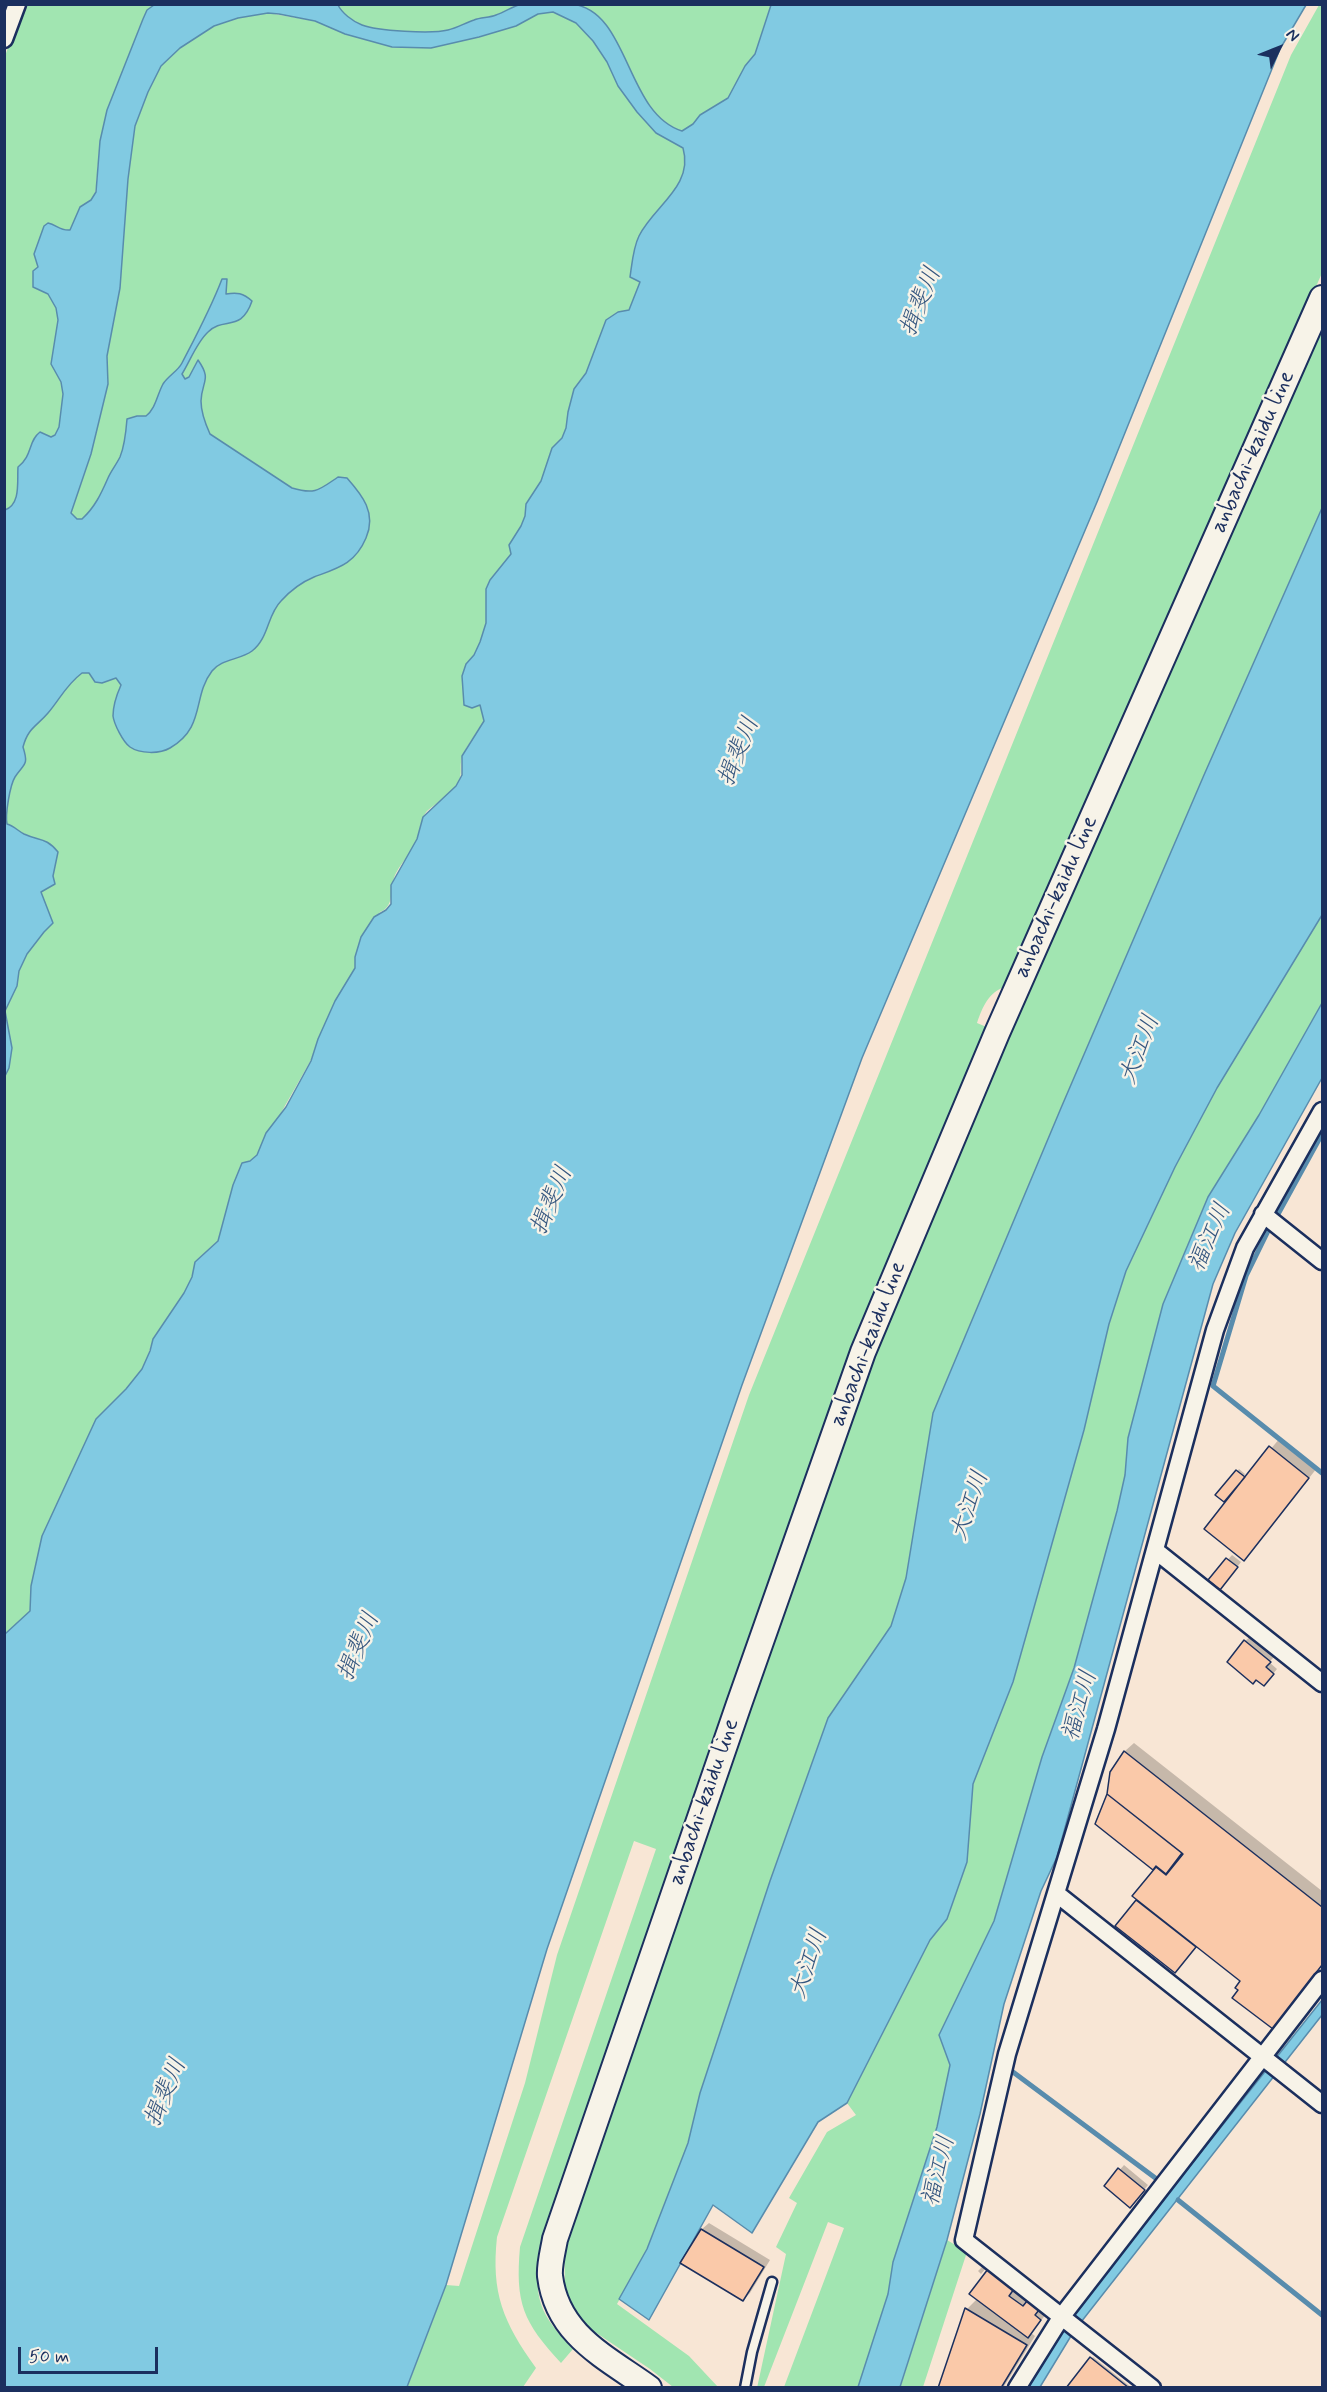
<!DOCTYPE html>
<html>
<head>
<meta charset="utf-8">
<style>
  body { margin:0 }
  #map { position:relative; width:1327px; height:2392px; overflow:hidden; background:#f8e6d5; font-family:Mynerve,sans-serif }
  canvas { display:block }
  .frame { position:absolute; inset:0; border:6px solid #1b2f5e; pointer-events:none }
  .north { position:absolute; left:1249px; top:18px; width:60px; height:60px; -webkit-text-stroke:4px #f7f3e8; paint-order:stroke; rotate:47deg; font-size:16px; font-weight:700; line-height:24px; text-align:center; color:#1b2f5e }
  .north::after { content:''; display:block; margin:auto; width:21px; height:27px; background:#1b2f5e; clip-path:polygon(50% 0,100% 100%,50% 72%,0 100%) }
  .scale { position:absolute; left:18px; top:2347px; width:140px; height:27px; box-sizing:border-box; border:3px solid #1b2f5e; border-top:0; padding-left:8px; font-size:18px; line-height:21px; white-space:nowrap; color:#1b2f5e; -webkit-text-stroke:4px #f7f3e8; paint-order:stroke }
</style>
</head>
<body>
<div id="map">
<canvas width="1327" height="2392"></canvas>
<div class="frame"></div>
<div class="north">N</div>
<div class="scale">50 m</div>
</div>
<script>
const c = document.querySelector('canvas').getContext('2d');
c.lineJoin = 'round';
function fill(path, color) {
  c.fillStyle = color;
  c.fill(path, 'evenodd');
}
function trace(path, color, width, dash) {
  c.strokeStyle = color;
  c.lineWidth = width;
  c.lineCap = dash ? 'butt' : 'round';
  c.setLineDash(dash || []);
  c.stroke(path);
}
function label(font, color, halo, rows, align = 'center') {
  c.font = font + ' Mynerve,"Klee One",sans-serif';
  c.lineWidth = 5;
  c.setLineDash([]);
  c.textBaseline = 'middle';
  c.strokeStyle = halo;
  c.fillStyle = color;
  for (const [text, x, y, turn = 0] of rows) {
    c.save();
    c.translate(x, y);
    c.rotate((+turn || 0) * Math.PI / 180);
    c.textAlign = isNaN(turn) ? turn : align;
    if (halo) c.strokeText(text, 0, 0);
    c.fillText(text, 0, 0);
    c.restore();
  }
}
const green = new Path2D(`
  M23,5h170l-54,23 -39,113 -21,237 -75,229v-548z
  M279,5h515l-154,277 -160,423 4,16c-7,11 -17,24 -22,36 -3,10 1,17 -4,26 -8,13 -21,19 -31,28 -6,7 -7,18 -9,26 -4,14 -15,23 -22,36 -7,13 0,33 -16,39l-25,44 1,12 -38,71 -7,21 -54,95 -7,6 -17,24 -15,56 -23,21 -3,15 -8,16 -31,46 -7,23 -101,237 -40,50v-878l99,-280 -14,21 -8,7h-5l-6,-6 20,-59 17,-70 -1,-28 13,-68 8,-109 7,-53 13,-34 13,-26 19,-18 34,-22 24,-8 30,-5 47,8z
  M1319,5h3v268l-316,713c-18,7 -23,20 -29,37l12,5 -448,1223c-9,46 -1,64 32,98l-12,14c-38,-41 -46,-60 -41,-116l136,-398 -22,-8 -137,396c-6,56 6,85 39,131l-13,19 -116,1 39,-103 13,1 66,-203 32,-128 192,-560 542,-1340z
  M1322,322v186l-118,267 -143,333 -128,305 -27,166 -15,47 -63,92 -58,163 -70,212 -12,50 -41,106 -30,55 72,52 29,31h-45l-23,-18 -67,-45 -10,-13 -8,-21 -1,-56 309,-878 68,-171z
  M1322,915v88l-63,112 -51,82 -45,107 -35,134 -3,37 -8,36 -43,157 -32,89 -48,164 -55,114 11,30 -13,62 -44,135 -5,32 -30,93h-74l60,-159 -16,-6 -64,165 -7,1 29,-134 -10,-7 21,-44 -8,-5 38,-66 29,-17 -9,-12 83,-163 17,-21 20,-57 6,-78 40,-102 71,-252 25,-106 17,-54 49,-103 42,-80z
  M947,2240l20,12 -44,135 -23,1z`);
const water = new Path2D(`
  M154,5h184c4,8 14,16 24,20 15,6 70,9 86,5 9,-2 17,-7 26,-10 7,-3 15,-2 22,-5 9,-3 17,-9 26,-11 12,-2 37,-1 50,0 58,7 53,109 110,127l11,-7 7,-9 28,-17 17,-32 10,-12 16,-49h535l-26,44 -183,453 -235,556 -120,327 -195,564 -101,336 -39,102h-402v-753l25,-23 1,-25 11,-50 54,-117 30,-30 16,-20 8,-18 3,-12 31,-46 8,-16 3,-15 23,-21 15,-56 9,-22 8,-2 7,-6 9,-22 20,-26 25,-46 7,-22 17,-38 20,-33v-11l6,-20 13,-20 12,-7 5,-6v-19l26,-46 6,-22 33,-31 6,-11v-19l22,-35 -4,-16 -8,3 -8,-3 -2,-29 4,-12 8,-9 6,-13 6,-19v-34l4,-9 21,-26 -2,-9 12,-19 4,-10 1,-12 15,-23 11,-33 10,-10 4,-10 2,-16 6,-23 12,-16 20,-53 12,-8 11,-2 11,-28 -10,-5c2,-13 3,-29 9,-41 15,-30 55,-50 44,-88l-27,-15 -19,-21 -19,-26 -11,-24 -14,-21 -17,-18 -23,-11 -15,2 -22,12 -37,11 -48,11 -39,-1 -47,-13 -30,-13 -36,-7 -11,-1 -30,5 -24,8 -34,22 -19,18 -13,26 -13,34 -7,53 -8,109 -13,68 1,28 -17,70 -20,59 6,6h5c13,-12 19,-25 26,-41 3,-7 8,-13 12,-21 5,-12 6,-25 7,-38l10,-3h9c10,-8 11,-21 17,-32 5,-8 15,-13 19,-21 14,-27 29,-55 40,-84h5l-1,15c11,-2 17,-1 26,7 -11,32 -28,15 -44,31 -11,10 -18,29 -26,42l3,5 4,-2 9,-17c14,20 4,20 3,41 0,11 4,22 9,33l82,54c23,7 27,2 46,-11l9,1c15,17 30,35 19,60 -11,26 -28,30 -52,39 -12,5 -24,14 -33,24 -14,14 -12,37 -29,50 -12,9 -31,8 -40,20 -20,26 -6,56 -42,77 -10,6 -30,6 -40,-1 -7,-5 -16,-23 -17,-31 0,-11 4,-22 8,-31l-5,-7 -14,5 -7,-1 -6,-9h-7c-16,12 -22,26 -34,40 -12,14 -20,15 -25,34 6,19 1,16 -8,30 -5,8 -10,38 -8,47 7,2 11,7 17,10 15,7 22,3 34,18l-5,24 2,8 -14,8 12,31 -9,9 -17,22 -8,17 -2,15 -12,25 7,37 -3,20 -4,8v-566c16,-6 12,-28 13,-43 15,-12 10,-26 22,-35l11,5 4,-2 4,-8 4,-33 -2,-12 -10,-18 7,-44 -2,-12 -8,-14 -15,-7v-16l5,-4 -4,-13 10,-28 4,-3c9,2 12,8 22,7l10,-23 11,-7 5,-8 4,-51 7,-31 36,-91 4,-9z
  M1322,508v407l-105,173 -42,79 -49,104 -17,53 -25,106 -71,252 -40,102 -6,78 -20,57 -17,21 -83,163 -29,19 -66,111 -39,-28 -64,115 -30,-21 28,-50 41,-106 12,-50 70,-212 58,-163 63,-92 15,-48 27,-165 128,-305 143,-333z
  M1322,1003v75l-87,155 -22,51 -156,573 -16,34 -37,113 -24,110 -33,126 -47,147h-42l30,-93 5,-32 44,-135 13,-62 -11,-30 55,-114 48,-164 32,-89 43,-157 8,-36 3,-37 35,-134 45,-107 51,-82z
  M1322,2000v15l-248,316 -34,56 -12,1 45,-75z`);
const shadow = new Path2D(`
  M1280,1438l37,30 -65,82 -20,-54 -14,-1 21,-26 6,5 -13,17 2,2z
  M1232,1555l9,7 -17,22 -14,-4z
  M1250,1637l24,20 -5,5 8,7 -9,11 -23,-39z
  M1134,1743l188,148v75l-50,61 -32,-38 2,-8 -45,-36 -16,19 -64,-38 21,-27 -3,-3 26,-34 -53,-67 4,-22 13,-22z
  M1124,2165l24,20 -14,17 -28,-16z
  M709,2223l61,37 -20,33 -7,7 -61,-38 20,-33z
  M983,2266l3,2 -5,6 -3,-3z
  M989,2270l58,43 -16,20 4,3 -32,52h-64l28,-79 10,-10z
  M1093,2357l39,31h-64z`);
const stream = new Path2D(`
  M1277,1216l45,-82
  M1270,1227l-24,49 -33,110 109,87
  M1013,2072l145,108
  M1178,2200l144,115`);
const building = new Path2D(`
  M1269,1446l40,32 -65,83 -40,-32z
  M1236,1470l9,7 -21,25 -9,-7z
  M1226,1558l12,9 -18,23 -12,-10z
  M1244,1640l27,22 -5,5 8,7 -10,12 -8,-6 -3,4 -26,-22z
  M1124,1751l198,156v58l-49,64 -41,-31 6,-8 -3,-2 5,-7 -108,-85 24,-29 10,8 17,-21 -76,-60 3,-22z
  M1107,1794l75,59 -16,21 -10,-8 -3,4 -58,-46z
  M1136,1900l60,47 -21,26 -60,-47z
  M1118,2168l27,22 -15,18 -26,-22z
  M701,2229l63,38 -21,34 -63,-38z
  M988,2269l26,20 -5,7 14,10 4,-5 12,9 -4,5 6,5 -13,18 -59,-44z
  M965,2308l62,37 -26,43h-63z
  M1090,2357l39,31h-63z`);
const service = new Path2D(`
  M745,2388l7,-36 20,-70`);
const minor = new Path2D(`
  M4,39l13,-35
  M1263,1214l59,47
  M1156,1551l166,132
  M1057,1894l265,210
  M1017,2388l45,-72 260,-336
  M1152,2388l-188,-148 43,-186 99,-325 109,-399 30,-82 77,-137`);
const secondary = new Path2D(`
  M649,2388c-43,-31 -92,-53 -99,-112 -1,-11 3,-25 5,-37l184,-535 124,-352 134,-319 325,-735`);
const streetNames = [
  ["anbachi-kaidu line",1254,452,-66],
  ["anbachi-kaidu line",1057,897,-66],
  ["anbachi-kaidu line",869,1344,-69],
  ["anbachi-kaidu line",705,1802,-71]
];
const waterNames = [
  ["揖斐川",922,302,-68],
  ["揖斐川",740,752,-68],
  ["大江川",1141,1050,-69],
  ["揖斐川",553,1201,-67],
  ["福江川",1211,1238,-66],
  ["大江川",971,1506,-71],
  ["揖斐川",360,1647,-67],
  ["福江川",1081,1706,-74],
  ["大江川",810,1964,-71],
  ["揖斐川",167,2093,-67],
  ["福江川",940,2171,-76]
];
fill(green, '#a1e5b1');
fill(water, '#81cae2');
trace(water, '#588cad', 1.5);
fill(shadow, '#0003');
trace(stream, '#588cad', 5);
fill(building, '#fac9a9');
trace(building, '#1b2f5e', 1.5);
trace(service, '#1b2f5e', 13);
trace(minor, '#1b2f5e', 21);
trace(secondary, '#1b2f5e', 28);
trace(service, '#f7f3e8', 8);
trace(minor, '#f7f3e8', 16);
trace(secondary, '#f7f3e8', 24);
label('22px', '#1b2f5e', '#f7f3e8', streetNames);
label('italic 24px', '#34567f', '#f7f3e8', waterNames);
</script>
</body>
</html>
